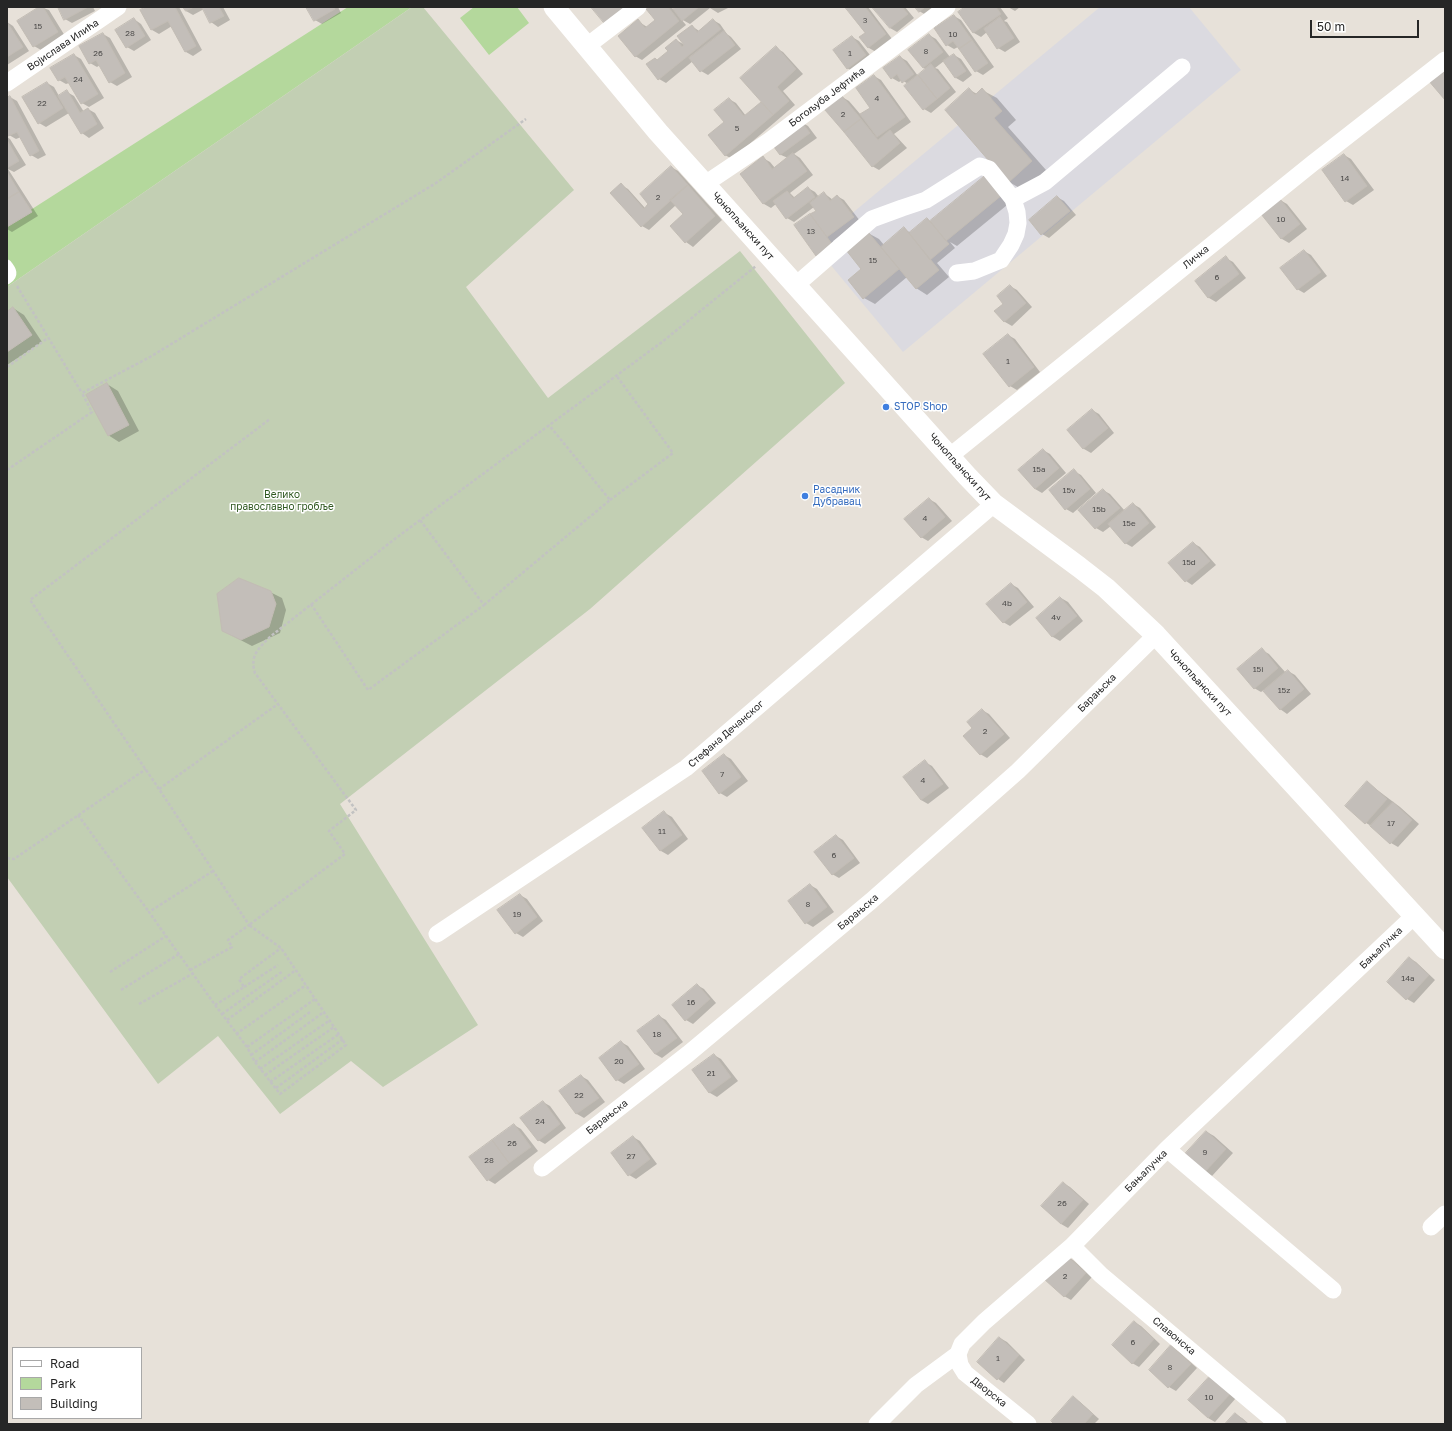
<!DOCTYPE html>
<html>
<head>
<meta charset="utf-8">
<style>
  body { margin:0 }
  #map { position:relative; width:1452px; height:1431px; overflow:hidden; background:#e7e1d9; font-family:"Golos Text",sans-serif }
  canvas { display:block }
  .frame { position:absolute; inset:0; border:8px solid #262626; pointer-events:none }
  .legend { position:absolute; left:12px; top:1347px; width:130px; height:72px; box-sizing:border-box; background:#fff; border:1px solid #a8a8a8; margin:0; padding:5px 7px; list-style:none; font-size:12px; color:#262626 }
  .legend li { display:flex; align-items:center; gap:8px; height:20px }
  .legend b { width:20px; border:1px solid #a8a8a8 }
  .scale { position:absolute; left:1310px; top:20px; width:109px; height:18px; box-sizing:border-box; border:2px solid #262626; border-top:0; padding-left:5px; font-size:12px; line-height:14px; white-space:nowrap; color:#262626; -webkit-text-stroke:3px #fff; paint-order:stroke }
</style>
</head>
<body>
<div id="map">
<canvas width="1452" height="1431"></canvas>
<div class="frame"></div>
<ul class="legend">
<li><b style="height:5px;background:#fff"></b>Road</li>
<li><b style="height:11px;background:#b4d89c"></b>Park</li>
<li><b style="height:11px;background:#c3beb9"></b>Building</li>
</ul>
<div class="scale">50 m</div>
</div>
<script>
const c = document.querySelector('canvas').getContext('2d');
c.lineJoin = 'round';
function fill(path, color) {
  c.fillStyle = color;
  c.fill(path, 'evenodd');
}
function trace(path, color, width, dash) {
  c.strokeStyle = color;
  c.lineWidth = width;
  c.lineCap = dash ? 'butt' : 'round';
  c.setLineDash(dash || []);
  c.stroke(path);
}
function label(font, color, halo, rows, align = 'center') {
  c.font = font + ' "Golos Text",sans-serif';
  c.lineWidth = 3;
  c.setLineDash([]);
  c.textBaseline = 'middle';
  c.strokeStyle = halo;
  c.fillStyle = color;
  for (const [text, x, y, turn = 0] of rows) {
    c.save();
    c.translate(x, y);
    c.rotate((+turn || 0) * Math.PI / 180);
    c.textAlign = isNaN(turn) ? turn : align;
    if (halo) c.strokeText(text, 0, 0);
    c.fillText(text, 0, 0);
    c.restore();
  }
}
const industrial = new Path2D(`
  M1100,7h89l52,63 -338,282 -89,-107z`);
const green = new Path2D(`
  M348,7h64l-405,280v-62z
  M474,7h43l12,16 -40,32 -29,-37z`);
const cemetery = new Path2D(`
  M412,7h11l151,183 -108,97 82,111 192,-147 105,132 -255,226 -250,195 138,221 -95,62 -32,-26 -71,53 -62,-78 -60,48 -151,-207v-590z`);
const shadow = new Path2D(`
  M41,7l8,3 16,26 -24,14 -7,-4z
  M59,7h34l2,4 -23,12 -7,-4z
  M148,7h31l23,43 -9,6 -7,-4 -14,-26 -13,8 -7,-4z
  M184,7h39l7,13 -12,7 -7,-5 -7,-13 -11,6 -7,-4z
  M307,7h31l3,6 -19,11 -7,-4z
  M651,7h20l3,3 3,-3h53l-12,6 -8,-5 -20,16 -9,-5 5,6 -44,35 -7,-4 3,-35 9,6 9,-7z
  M847,7h21l24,32 -16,13 -7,-4 -8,-10 6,-5z
  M874,7h31l9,11 -17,14 -7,-4z
  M916,7h20l-10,8 -7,-4z
  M967,7h33l8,11 -4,3 3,1 13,20 -15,10 -7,-4 -11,-16 -6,5 -7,-4 -14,-21z
  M1008,7h12l-5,4z
  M954,16l7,4 33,47 -11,8 -7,-4 -18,-24 -4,2 -7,-4z
  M134,19l7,5 10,16 -17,11 -7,-4z
  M713,20l7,4 7,10 4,3 10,12 -33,26 -7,-4 -8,-10 -27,22 -7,-4 -1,-18 11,-9 7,-12 9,5 7,-19 7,5z
  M7,22l6,4 16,25 -22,14z
  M103,34l7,4 22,39 -15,9 -7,-4 -10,-17 -3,2 -7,-4z
  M929,35l7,4 14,18 4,-2 7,4 11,16 -9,7 -7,-4 -12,-17 -9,7 3,1 18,23 -25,21 -7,-4 -16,-25 -6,-4 -3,2 -7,-4 8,-21 7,4 11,15 8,-7 -3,-1z
  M852,37l7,4 14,18 -19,13 -7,-4z
  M776,48l7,4 20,22 -20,17 12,14 -63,54 -7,-4 1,-33 3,-23 7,4 10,13 17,-14z
  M74,55l7,4 23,39 -15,9 -7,-4 -13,-20 -3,1 -7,-4z
  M874,76l7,4 30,42 -17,12 13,14 -28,22 -7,-4 -30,-69 7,4 12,14 10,-7z
  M47,83l7,4 5,9 8,-4 7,4 10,16 4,-3 7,4 9,15 -15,10 -7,-5 -13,-20 -23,14 -7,-4z
  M970,90l7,4 5,-4 15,8 19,22 -8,7 38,43 -23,20 -14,-8z
  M10,97l7,4 29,54 -8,4 -7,-4 -10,-18 -5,2 -7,-4 -2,-3v-33z
  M801,122l7,4 9,12 -23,16 6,4 13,17 -23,18 5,5 13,-10 7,4 4,5 5,-4 9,7 4,-4 7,4 16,21 -27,20 5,8 -14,10 -7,-4 -21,-30 21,-14 -3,-4 -20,15 -7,-4 -11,-14 -5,4 -7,-4 -23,-30 22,-16 7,4 5,6 13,-10 -7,-3 -8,-12z
  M7,137l3,2 16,26 -12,7 -6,-3 30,47 -26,16 -5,-3z
  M1344,155l7,4 23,31 -21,15 -7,-4 -23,-31z
  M671,167l7,4 44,49 -29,27 -7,-5 -15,-16 13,-11 -8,-10 -27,25 -7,-4 -21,-41 7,4 17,19z
  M997,183l15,18 -55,45 -7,-4 5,6 -18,15 12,14 -22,18 -11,-7 -9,-11 -32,27 -11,-6 -1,-29 5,-36 11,6 5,6 20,-16 7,4 16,-14 4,3z
  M1057,197l7,4 12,14 -27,23 -7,-4z
  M1280,200l7,4 20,25 -18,14 -7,-4 -20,-25z
  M1304,251l7,4 16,21 -23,17 -7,-4z
  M1226,258l7,4 13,16 -30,24 -7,-4 -13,-17z
  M1010,286l7,4 15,17 -20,19 -7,-4 -9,-11 8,-7z
  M13,308l11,7 18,27 -35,23v-52z
  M1008,335l7,4 25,33 -23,18 -7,-4 -26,-32z
  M107,384l11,7 21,40 -20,11 -11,-7z
  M1092,410l7,4 15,19 -23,20 -7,-4 -16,-19z
  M1043,450l7,4 16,19 -24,20 -7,-4 -15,-19z
  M1074,471l7,4 15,18 -23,20 -7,-4z
  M1103,490l7,4 15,17 8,-7 7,4 16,19 -24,20 -7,-4 -14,-17 -8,6 -7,-4z
  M929,499l7,4 16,18 -24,20 -7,-4z
  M1193,543l7,4 16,18 -24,20 -6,-4z
  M1011,584l7,4 16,19 -24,19 -7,-4z
  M270,592l12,6 4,12 -6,23 -28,13 -29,-15z
  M1061,598l7,4 15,19 -23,20 -7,-4 -16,-19z
  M1262,650l7,4 17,19 2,-2 7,4 16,19 -24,20 -7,-5 -16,-19 -3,2 -7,-4z
  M982,710l7,4 21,24 -23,20 -7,-4 -7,-26z
  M724,755l7,4 17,22 -21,16 -7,-4z
  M925,762l7,4 17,22 -21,16 -7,-4z
  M1368,783l32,24 19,17 -21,23 -7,-4 -18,-16 -7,-4z
  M665,813l7,4 16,22 -20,16 -7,-4z
  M836,836l7,4 17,23 -21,15 -7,-4z
  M810,885l7,4 17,23 -21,15 -7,-4 -17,-22z
  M520,895l7,4 16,22 -20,16 -7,-4z
  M1409,958l7,4 19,18 -21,23 -7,-4z
  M697,985l7,4 12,14 -23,21 -7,-4z
  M659,1016l7,4 17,22 -21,16 -7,-4z
  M621,1042l7,4 17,23 -21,15 -7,-4 -17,-22z
  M714,1055l7,4 17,22 -21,16 -7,-4 -17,-23z
  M581,1076l7,4 17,22 -21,16 -7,-4 -16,-22z
  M543,1102l7,4 16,22 -21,16 -7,-4z
  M514,1125l7,4 17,22 -43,33 -7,-4z
  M1207,1132l7,4 19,17 -21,23 -7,-4z
  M633,1137l7,4 17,23 -21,15 -7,-4z
  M1063,1183l7,4 19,17 -21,24 -7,-4z
  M1066,1256l7,4 19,17 -21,23 -7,-4z
  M1134,1322l7,4 19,18 -21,23 -7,-4z
  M1000,1338l7,4 18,18 -21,23 -6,-4z
  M1171,1347l7,4 19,17 -21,23 -7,-4 -19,-17z
  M1210,1377l26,21 -21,24 -7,-4z
  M1073,1398l7,4 19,17 -5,5h-38z
  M1235,1414l7,4 7,6h-23z`);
const building = new Path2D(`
  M39,7h4l15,25 -25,15 -16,-26z
  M58,7h30l-24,13z
  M146,7h29l21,39 -11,6 -17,-31 -17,9 -11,-20z
  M183,7h11l-8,4z
  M202,7h17l5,9 -14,7z
  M306,7h28l1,2 -21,12z
  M591,7h36l-21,18z
  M649,7h19l11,14 -44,36 -17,-21 20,-17 7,9 10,-8 -9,-11z
  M676,7h23l-17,14 -9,-12z
  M845,7h20l21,27 -18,14 -9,-11 6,-4z
  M872,7h30l6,7 -18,14z
  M915,7h10l-6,5z
  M965,7h31l5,7 -28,19 -15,-21z
  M954,15l18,25 -13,9 -6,-8 -7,5 -12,-18z
  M1000,17l14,21 -17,11 -13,-20z
  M134,18l11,18 -19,12 -11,-18z
  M713,19l8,10 -63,51 -12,-16 9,-6 2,2 11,-9 -3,-3 11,-9 6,8 2,-2 -7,-9 15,-11 5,7z
  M7,22l16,25 -16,10z
  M724,31l11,14 -35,27 -11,-14z
  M103,33l22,40 -16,10 -13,-23 -7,4 -10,-18z
  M929,34l14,18 -20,16 -15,-18z
  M852,36l14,19 -19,14 -14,-19z
  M972,40l16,23 -13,9 -16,-23z
  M776,46l20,23 -19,18 12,14 -16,14 -33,-37z
  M74,54l24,40 -17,10 -16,-27 -7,4 -8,-13z
  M954,54l12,17 -11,7 -12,-17z
  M900,56l14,18 -12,9 -5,-9 -6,5 -8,-11z
  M931,64l19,24 -13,11 -19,-24z
  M1445,64v36l-17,-20z
  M874,75l31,42 -28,20 -17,-23 10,-6 -14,-20z
  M918,75l19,24 -14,11 -19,-24z
  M47,82l16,26 -25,16 -16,-27z
  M969,88l6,7 7,-7 20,23 -8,7 38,43 -24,22 -63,-73z
  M67,90l13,23 8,-5 9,16 -16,10 -23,-38z
  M10,96l29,55 -9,5 -13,-24 -9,4 -1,-2v-36z
  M842,96l19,23 -17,13 -19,-22z
  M729,98l15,18 17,-14 12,13 -48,41 -17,-21 16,-13 -10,-12z
  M861,119l17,21 12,-10 10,13 -28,24 -28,-35z
  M801,121l9,12 -30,22 -9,-12z
  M7,140l12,21 -12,7z
  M793,153l14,18 -44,33 -23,-30 23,-18 9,13z
  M1344,154l23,32 -22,16 -23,-32z
  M671,166l17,19 -47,42 -31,-34 11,-10 23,26 4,-5 -8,-10z
  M7,172l12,20 -12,7z
  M986,175l16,20 -56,46 -16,-20z
  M688,185l27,31 -30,27 -15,-17 13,-12 -13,-14z
  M808,187l7,10 -29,22 -13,-18 14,-10 6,7z
  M19,192l13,20 -25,15v-28z
  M824,192l6,9 7,-6 17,22 -27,20 -17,-23 6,-3 -6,-8z
  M1057,196l13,15 -29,24 -12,-15z
  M1280,199l20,25 -19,15 -20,-25z
  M810,214l22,30 -16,12 -22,-31z
  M927,218l22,26 -19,16 -21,-27z
  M904,227l35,43 -23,19 -35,-42z
  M868,232l31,37 -36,30 -15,-19 13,-11 -15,-19z
  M1304,250l17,22 -24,18 -17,-22z
  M1226,256l13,18 -31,24 -13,-17z
  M1010,285l16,18 -22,19 -10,-11 9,-7 -6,-8z
  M13,307l19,28 -25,17v-40z
  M1008,334l26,33 -25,20 -26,-33z
  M107,383l22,42 -21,11 -22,-41z
  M1092,409l16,19 -25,21 -16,-19z
  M1043,449l16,19 -24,21 -17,-19z
  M1074,469l16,20 -25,21 -16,-20z
  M1103,489l17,19 -25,21 -17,-19z
  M929,498l16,19 -24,21 -17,-19z
  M1133,503l16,20 -24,21 -17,-20z
  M1193,542l17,19 -25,21 -17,-19z
  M239,578l32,13 5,13 -7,23 -28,13 -19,-9 -5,-37z
  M1011,583l16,19 -24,21 -17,-19z
  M1060,597l17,19 -25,21 -16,-19z
  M1262,648l16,20 -24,21 -17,-20z
  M1288,670l16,19 -24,21 -17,-19z
  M982,709l22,25 -24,21 -17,-19 9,-8 -5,-6z
  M724,754l17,23 -22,17 -17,-23z
  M925,760l18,24 -22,16 -18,-23z
  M1367,781l20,18 -22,25 -20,-18z
  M1393,802l19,18 -22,24 -20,-18z
  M664,811l18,24 -22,16 -18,-23z
  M836,835l18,23 -22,17 -18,-23z
  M810,884l17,23 -22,17 -17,-23z
  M520,894l17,23 -22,17 -18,-24z
  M1409,957l20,18 -23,25 -19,-18z
  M697,984l13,15 -25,22 -13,-16z
  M659,1015l18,23 -22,16 -18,-23z
  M621,1041l18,23 -23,17 -17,-23z
  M714,1054l17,23 -22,16 -17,-23z
  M581,1075l18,23 -23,16 -17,-23z
  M543,1101l17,23 -22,17 -18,-23z
  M514,1124l17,23 -22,16 -17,-23z
  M1206,1131l20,18 -22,24 -20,-18z
  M633,1136l17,23 -22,17 -17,-23z
  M492,1140l17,23 -22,18 -18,-24z
  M1063,1182l20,18 -22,24 -20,-18z
  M1066,1255l20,18 -22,24 -20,-18z
  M1134,1321l20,18 -22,25 -20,-19z
  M999,1337l20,18 -22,25 -20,-18z
  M1171,1345l20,19 -23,24 -19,-18z
  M1210,1376l20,18 -22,24 -20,-18z
  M1073,1396l20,18 -9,10h-30l-3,-3z
  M1235,1413l13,11h-23z`);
const path = new Path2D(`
  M17,286l65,107
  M7,367l41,-29
  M7,470l85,-58 -10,-19 68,-36 286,-174 90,-64
  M610,500l63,-47 -57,-78
  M311,604l57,86 116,-85 -64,-85
  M484,605l126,-105 -61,-75
  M159,789l-129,-189 240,-181
  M78,815l71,97
  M7,858l7,1 132,-90
  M213,871l-64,41 66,93 29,-18 -5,-8 42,-31
  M190,970l42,-23 -4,-7 21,-15 -90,-136 119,-85
  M110,972l56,-36
  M244,987l34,-22
  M121,990l58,-36
  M139,1004l53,-30
  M215,1005l32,42 8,15 25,32 66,-49 -65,-97 -32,-23 96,-71 -16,-23 27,-21 -101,-137c-6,-18 5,-26 16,-37l125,-98 266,-196 94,-76
  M222,1014l61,-43
  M227,1020l69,-50
  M236,1034l70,-49
  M247,1047l68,-48
  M251,1055l59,-43
  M255,1062l69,-50
  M260,1069l70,-49
  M265,1075l69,-48
  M270,1082l69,-48
  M276,1088l67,-49`);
const service = new Path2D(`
  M7,264c5,6 8,11 0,16`);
const minor = new Path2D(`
  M587,46l51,-39
  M7,83l111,-76
  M705,184l64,-43 178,-134
  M1013,199l32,-17 137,-115
  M796,285l76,-66 30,-11 24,-8 54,-34 9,3 24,30 4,13 1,11 -2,11 -5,11 -10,15 -27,11 -17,2
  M950,456l363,-293 132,-103
  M437,934l249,-166 308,-264
  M1167,1149l166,141
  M542,1168l146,-114 183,-153 147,-130 138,-136
  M1431,1227l14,-13
  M1072,1246l29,29 177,149
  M958,1354l2,11 5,8 63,51
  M877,1424l39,-39 42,-31 4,-10 22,-22 88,-76 95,-97 247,-233`);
const tertiary = new Path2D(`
  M554,7l104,125 309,344 27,28 85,63 27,21 50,47 289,314`);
const markers = [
  [886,407,4,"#3f7fe0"],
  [805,496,4,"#3f7fe0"]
];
const numberNames = [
  ["3",865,20],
  ["15",38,26],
  ["28",130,33],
  ["10",953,34],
  ["8",926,51],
  ["26",98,53],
  ["1",850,53],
  ["24",78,79],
  ["4",877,98],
  ["22",42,103],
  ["2",843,114],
  ["5",737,128],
  ["14",1345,178],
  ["2",658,197],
  ["10",1281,219],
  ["13",811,231],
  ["15",873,260],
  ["6",1217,277],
  ["1",1008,361],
  ["15a",1039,469],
  ["15v",1069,490],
  ["15b",1099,509],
  ["4",925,518],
  ["15e",1129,523],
  ["15d",1189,562],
  ["4b",1007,603],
  ["4v",1056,617],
  ["15i",1258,669],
  ["15z",1284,690],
  ["2",985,731],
  ["7",722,774],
  ["4",923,780],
  ["17",1391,823],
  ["11",662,831],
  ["6",834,855],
  ["8",808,904],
  ["19",517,914],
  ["14a",1408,978],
  ["16",691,1002],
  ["18",657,1034],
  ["20",619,1061],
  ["21",711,1073],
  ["22",579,1095],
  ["24",540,1121],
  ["26",512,1143],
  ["9",1205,1152],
  ["27",631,1156],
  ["28",489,1160],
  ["26",1062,1203],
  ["2",1065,1276],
  ["6",1133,1342],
  ["1",998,1358],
  ["8",1170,1367],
  ["10",1209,1397]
];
const streetNames = [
  ["Војислава Илића",63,45,-34],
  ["Богољуба Јефтића",827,97,-37],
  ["Чонопљански пут",743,226,48],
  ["Личка",1196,257,-39],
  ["Чонопљански пут",960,467,48],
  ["Чонопљански пут",1200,683,47],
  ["Барањска",1097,693,-45],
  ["Стефана Дечанског",726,734,-41],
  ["Барањска",858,912,-40],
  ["Бањалучка",1381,948,-44],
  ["Барањска",607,1117,-38],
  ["Бањалучка",1146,1171,-45],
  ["Славонска",1174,1336,40],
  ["Дворска",989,1392,38]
];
const shopNames = [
  ["STOP Shop",894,407],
  ["Расадник",813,490],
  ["Дубравац",813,502]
];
const parkNames = [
  ["Велико",282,495],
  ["православно гробље",282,507]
];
fill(industrial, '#dbdae0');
fill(green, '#b4d89c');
fill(cemetery, '#c2cfb3');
fill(shadow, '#0003');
fill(building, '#c3beb9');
trace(building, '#c2bcb4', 1);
trace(path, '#c2c2c2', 2.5, [3, 2]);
trace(service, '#fff', 9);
trace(minor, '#fff', 17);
trace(tertiary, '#fff', 21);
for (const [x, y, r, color] of markers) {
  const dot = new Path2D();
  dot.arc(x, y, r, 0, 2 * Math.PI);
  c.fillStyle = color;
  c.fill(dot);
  trace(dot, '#fff', 1.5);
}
label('8px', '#4d4c4b', null, numberNames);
label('10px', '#262626', '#fff', streetNames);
label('10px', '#366cbe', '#fff', shopNames, 'left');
label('10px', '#305921', '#fff', parkNames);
</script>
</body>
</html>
